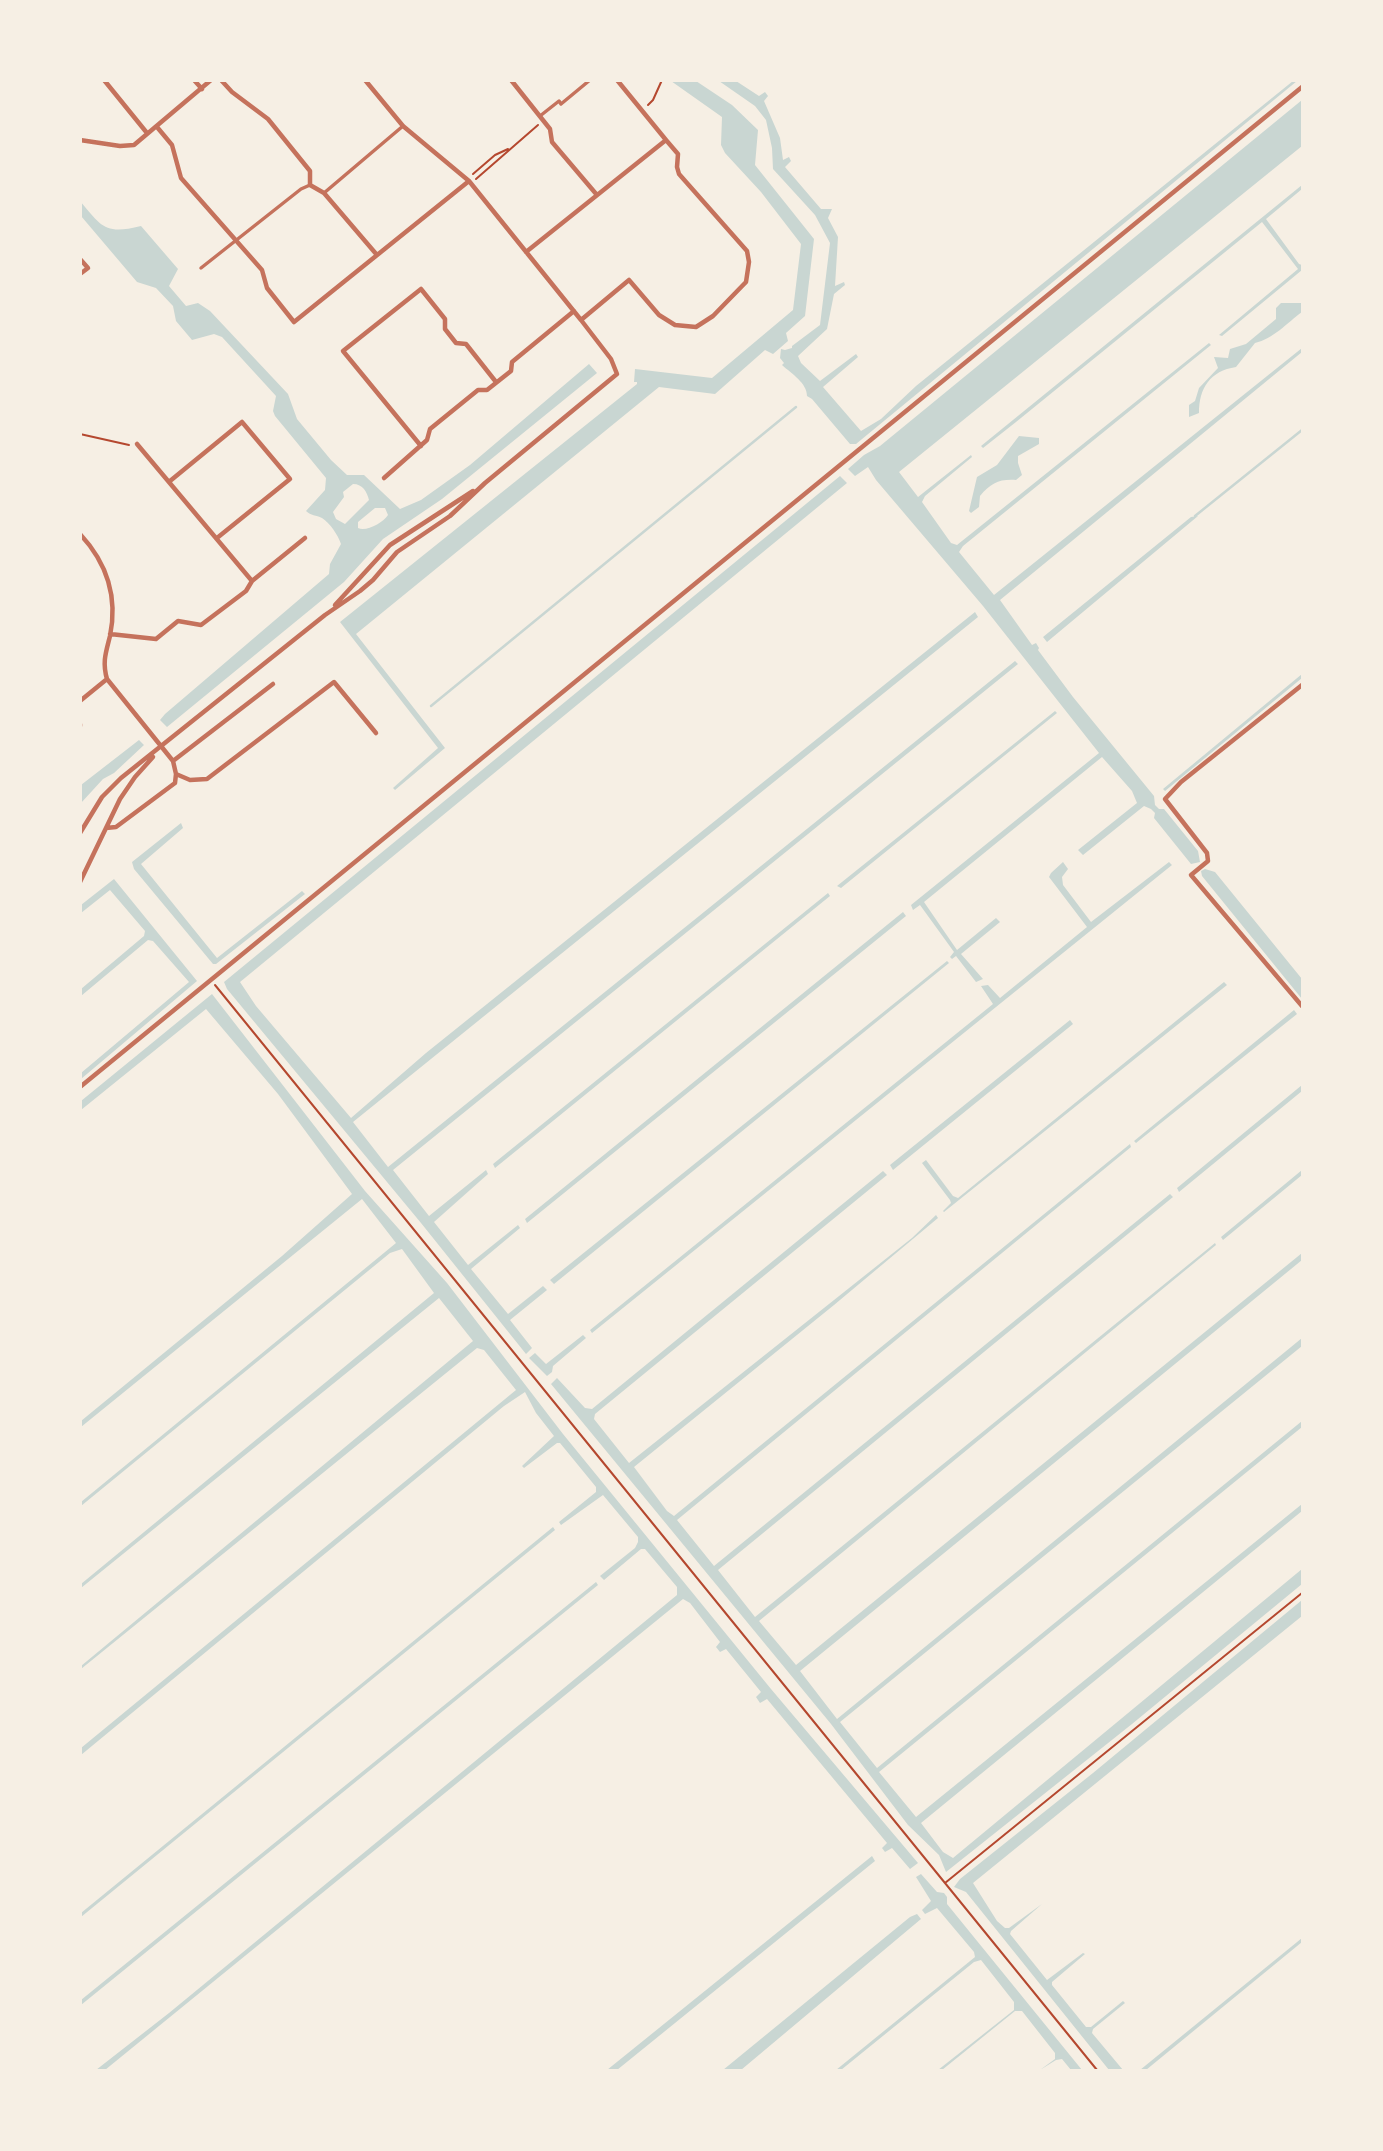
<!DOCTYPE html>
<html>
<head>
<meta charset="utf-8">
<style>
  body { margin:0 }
  #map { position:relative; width:1383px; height:2151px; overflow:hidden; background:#f6efe4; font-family:"IBM Plex Sans",sans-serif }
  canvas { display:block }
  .frame { position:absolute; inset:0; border:82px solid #f6efe4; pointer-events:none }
</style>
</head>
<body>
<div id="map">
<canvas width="1383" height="2151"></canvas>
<div class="frame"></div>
</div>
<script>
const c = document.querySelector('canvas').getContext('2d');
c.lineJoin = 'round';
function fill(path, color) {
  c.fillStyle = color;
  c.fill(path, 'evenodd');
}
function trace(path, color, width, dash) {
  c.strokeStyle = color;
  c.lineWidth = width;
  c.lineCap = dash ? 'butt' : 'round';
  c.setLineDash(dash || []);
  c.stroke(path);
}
const water = new Path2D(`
  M671,81h25l36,24 26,25 -3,35 59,74 -9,77 -19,17 2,8 -15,13 -8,-4 -50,44 -56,-7 -303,247 89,114 -50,42 -2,-2 45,-40 -98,-126 297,-238v-2h-3l1,-13 77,9 81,-68 8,-66 -40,-52 -36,-39 -4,-8 1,-28z
  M719,81h17l23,15 6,-4 3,4 -4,5 16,37 3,22 6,-3 2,4 -6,6 36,42h11l-4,9 10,19 -3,49 9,-4 1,3 -11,9 -7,35 -29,27 3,7 19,18 36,-27 2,3 -35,30 38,44 20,-12 35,-33 377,-305h4l-441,363h-6l-38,-45 -5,-3c0,-13 -15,-22 -25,-31l2,-2 -4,-5 1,-9 4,1 7,-2v-2l28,-21 10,-82 -15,-28 -42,-46 -1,-21 -6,-28 -11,-14z
  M1302,100v46l-403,326 19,25 53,-42 1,2 -47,39 -3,6 29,41 6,2 252,-202 2,2 -248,201 -4,6 35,43 308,-247v4l-302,248 32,45 4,-2 3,5 -1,2 35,47 81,99 1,9 4,4h5l34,42 2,11 -9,2 -37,-46 1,-5 -4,-4 -7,-3 -61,49 -5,-5 59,-47 -5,-12 -30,-34 -178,145 33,48 39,-32 4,4 -39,32 22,25 -7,3 -20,-26 -4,3 -2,-2 4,-5 -34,-47 -7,5 -2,-5 188,-152 -116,-147 -107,-126 -8,-13 -13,9 -7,-7 16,-14 16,-9z
  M1302,185v4l-36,30 33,45 3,1v5l-80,66 -3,-1 79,-66 -36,-47 -246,200 -33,26 -2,-2z
  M80,201c22,26 25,34 61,25l37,43 -9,17 17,20 12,-3 12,8 78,83 9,25 34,41 16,15h17l36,34 21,-9 49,-35 119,-101 8,9 -155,126 -59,40 -39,43 -177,145 -7,-7 5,-6 164,-140 1,-10 11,-20c-3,-9 -11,-21 -19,-26 -6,-3 -11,-2 -16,-7l19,-21 1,-12 -51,-62 -2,-5 3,-15 -54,-59 -8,-3 -22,6 -16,-19 -3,-15 -17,-18 -19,-6 -56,-66zM353,484c10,0 14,8 16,16l-24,24 -9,-5 -3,-7 11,-15 -1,-5zM375,508h10l3,7c-5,8 -22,17 -30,13v-6z
  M1281,303h21v9c-15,11 -29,27 -47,31l-19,24c-26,4 -37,21 -37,46l-10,4v-12l6,-4 4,-13 19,-20 -4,-11 14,1 2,-9 16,-5 30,-25v-11z
  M1019,436l20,2v6l-21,12v7l4,12 -6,5c-17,-1 -25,3 -36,16l-1,11 -8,6 -2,-2 8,-34 20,-12z
  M840,476l7,7 -607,499 16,24 95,112 75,-65 549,-441 3,5 -625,505 35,45 627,-506 3,3 -625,506 36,46 57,-46 2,4 -54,48 34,43 50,-40 2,3 -49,41 37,45 35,-28 4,4 -37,30 22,28 -6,6 -105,-131 -194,-234 -3,-7z
  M1198,516l-151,126 -4,-5 148,-120z
  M1302,674v4l-137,113 -2,-2z
  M1055,711l2,2 -216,175 -4,-2z
  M139,740l5,5 -30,28 -11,6 -22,24v-18z
  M181,823l2,5 -42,36 76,94 85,-67 3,3 -89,70h-3l-79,-95 -2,-7z
  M1063,862l5,7 -6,8 1,8 28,37 78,-60 3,3 -580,468 -2,-3 403,-326 -12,-18 7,-1 12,13 87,-71 -38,-50 2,-4z
  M1205,869l10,3 87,107v20l-100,-123 -1,-5z
  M114,879l83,102 -116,98v-6l108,-91 -36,-41 -5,-1 -67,56v-7l63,-53 1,-5 -35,-41 -29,23v-8z
  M828,893l2,3 -335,272 -2,-4z
  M903,912l3,4 -379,307 -2,-4z
  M947,961l2,2 -395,321 -4,-4z
  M1224,982l3,3 -283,227 -1,-1 8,-8 -1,-3 -28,-37 4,-3 27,36 5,2z
  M212,994l153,197 82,92 116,151 208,255 147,174 -8,6 -18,-21 -7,4 -3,-4 5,-5 -120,-144 -7,4 -4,-6 5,-5 -35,-43 -6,3 -4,-5 4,-5 -30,-39 -7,-4 -578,471h-9l73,-57 508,-418v-8l-32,-38h-4l-37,31 -4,-4 35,-28 3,-6v-5l-35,-42 -42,30 -2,-3 37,-30v-5l-36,-44h-3l-33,25 -2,-2 32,-30 -18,-23 -11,-21 -21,14 -423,349v-7l435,-358 -32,-40 -7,-2 -396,321v-3l392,-325 -34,-43 -358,290v-4l353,-291 -32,-44 -12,4 -309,253v-4l315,-259 -34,-44 -281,228v-6l201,-165 70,-62 -74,-100 -72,-85 -125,101v-9z
  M1294,1010l3,4 -161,129 -2,-2z
  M1070,1020l3,4 -180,146 -3,-5z
  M1302,1085v6l-123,101 -2,-4z
  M1130,1144l1,3 -454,373 37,46 456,-372 3,3 -455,373 37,47 460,-374 1,2 -457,376 37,44 506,-412v7l-502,411 37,48 465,-381v8l-462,376 37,46 425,-347v6l-423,345 37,45 386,-313v7l-381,312 22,29 10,6 349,-289v15l-170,140 -186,148 -7,-17 -31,-30 -77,-101 -280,-340 6,-6 28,30 7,1 291,-238 4,4 -292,239 -1,5 35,44 283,-225 24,-23 2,3 -104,87 -200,162 33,44 7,5z
  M1302,1170v5l-79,65 -2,-3z
  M583,1335l3,3 -33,28 -1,6 -5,4 -18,-18 6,-5 11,11z
  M553,1527l2,3 -474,387v-4z
  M596,1582l2,3 -517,420v-5z
  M1302,1600v16l-329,267 24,38 8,7h4l33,-24 -31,27 -1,3 37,46 36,-27 2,1 -33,28v3l34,42h5l32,-26 2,2 -32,26 -1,4 31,37h-14l-143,-178 -12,-5 6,-8 133,-106z
  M872,1856l3,5 -258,209h-10z
  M921,1874l16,18 7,1 3,4v7l135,166h-11l-9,-11 -6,1 -16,10 15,-11v-6l-33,-42h-7l-73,59h-4l76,-60v-8l-33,-42 -7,2 -133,108h-5l139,-113 -1,-5 -37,-44 -12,6 -3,-4 9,-9 -15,-24z
  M917,1914l4,5 -180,151h-18l187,-153z
  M1302,1938v4l-156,128h-6z`);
const stream = new Path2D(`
  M1195,516l107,-86
  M431,706l365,-299`);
const path = new Path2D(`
  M648,105l5,-5 9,-20
  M473,174l22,-19 13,-6
  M476,179l62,-54
  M80,434l49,11
  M215,985l882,1085
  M945,1883l357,-290`);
const pedestrian = new Path2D(`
  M540,116l19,-15 2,3 29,-24
  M324,193l79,-67
  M201,268l100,-79 9,-4`);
const minor = new Path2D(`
  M104,80l43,53
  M194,80l8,9
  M221,80l11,12 36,27 42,52v14l14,8 53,62
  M511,80l39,49 2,13 45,53
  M157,127l15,18 9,33 81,92 5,18 27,34 175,-141
  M80,140l40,6 14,-1 77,-65
  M526,252l140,-112 -49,-60
  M80,259l8,9 -8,6
  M581,320l48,-40 30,35 16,10 21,2 17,-11 33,-34 3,-20 -2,-11 -68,-77 -2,-7 1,-13 -12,-14
  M137,444l115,137
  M421,446l-78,-95 78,-62 24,30v10l11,14 10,1 30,38
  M384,478l43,-38 3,-11 48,-39h9l24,-19 1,-9 62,-51
  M170,481l72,-59 48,57 -73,59
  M80,534c27,29 38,63 30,102 -4,16 -8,26 -3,43l66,82 3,13 -1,9 -59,44 -10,1
  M335,605l55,-60 83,-54
  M110,634l46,5 22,-18 23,4 45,-34 6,-10 53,-43
  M1302,685l-121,97 -16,17 42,54 1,8 -17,14 111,131
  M80,701l27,-22
  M80,724v2
  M173,761l100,-77
  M176,774l14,6 17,-1 127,-97 42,51
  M80,833l22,-36 19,-19 204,-163 35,-24 13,-11 24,-28 53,-36 35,-33 132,-109 -6,-15 -30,-39 -112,-139 -66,-55 -38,-46
  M80,882l40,-83 15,-22 18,-20
  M80,1087l1222,-1000`);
fill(water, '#c9d6d2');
trace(stream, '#c9d6d2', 2.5);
trace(path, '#b5482f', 2);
trace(pedestrian, '#c5725c', 3.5);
trace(minor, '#c5725c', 4.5);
</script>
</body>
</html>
